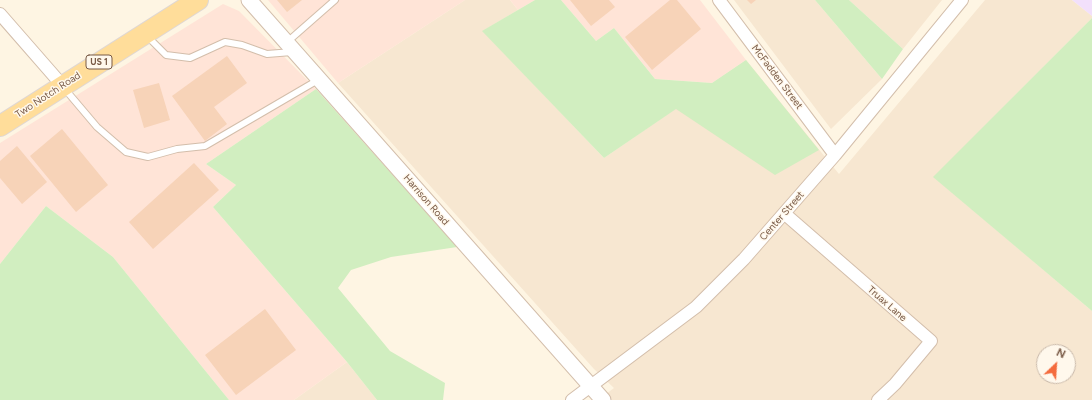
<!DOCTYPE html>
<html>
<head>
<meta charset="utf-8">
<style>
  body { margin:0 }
  #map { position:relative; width:1092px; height:400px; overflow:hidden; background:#fef5e3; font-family:Figtree,sans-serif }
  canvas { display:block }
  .north { position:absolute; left:1036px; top:344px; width:40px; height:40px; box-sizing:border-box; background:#fff8ec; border:1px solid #c9b9aa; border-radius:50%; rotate:25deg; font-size:11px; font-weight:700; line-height:16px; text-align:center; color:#795a46 }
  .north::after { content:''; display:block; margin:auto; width:14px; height:18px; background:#f46b3d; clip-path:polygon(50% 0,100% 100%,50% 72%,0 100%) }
</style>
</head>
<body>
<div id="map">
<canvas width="1092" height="400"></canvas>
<div class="north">N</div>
</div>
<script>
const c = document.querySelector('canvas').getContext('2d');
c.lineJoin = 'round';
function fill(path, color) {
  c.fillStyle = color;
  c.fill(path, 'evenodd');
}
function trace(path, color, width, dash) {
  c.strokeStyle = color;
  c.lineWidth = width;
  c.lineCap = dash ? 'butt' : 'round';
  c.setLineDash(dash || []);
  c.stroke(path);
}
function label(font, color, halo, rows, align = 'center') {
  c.font = font + ' Figtree,sans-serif';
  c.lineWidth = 3;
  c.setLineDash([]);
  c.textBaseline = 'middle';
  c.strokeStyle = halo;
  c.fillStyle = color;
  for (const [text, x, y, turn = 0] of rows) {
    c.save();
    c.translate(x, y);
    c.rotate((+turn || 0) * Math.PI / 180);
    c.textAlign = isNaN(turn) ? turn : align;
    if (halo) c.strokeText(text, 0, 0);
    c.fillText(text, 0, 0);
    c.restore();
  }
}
const residential = new Path2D(`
  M465,0h45l8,10 -35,21 121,127 142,-98 93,114 146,-174h87l20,16v2l-158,159 158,134v89h-494l16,-12 -20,-19 -256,-286zM1044,352h24v24h-24z
  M734,0h81l67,79 -51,50z
  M849,0h93l-39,49z
  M347,362l30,38h-83z`);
const commercial = new Path2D(`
  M268,0h197l-127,83z
  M510,0h25l-17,10z
  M561,0h139l46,60 -34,23 -57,-4 -41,-51 -18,13z
  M223,4l16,7 77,78 -110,75 30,21 -23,22 134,155 -53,38h-65l-116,-143 -67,-51 -46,58v-121z`);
const education = new Path2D(`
  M1072,0h20v16z`);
const green = new Path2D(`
  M535,0h26l35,41 18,-13 41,51 57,4 34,-23 73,90 -44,25 -99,-66 -72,49 -122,-127z
  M815,0h34l54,49 -21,30z
  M1092,18v293l-159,-134z
  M316,89l141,158 -66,10 -40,13 -13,18 52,63 55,32 -2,17h-66l-30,-38 -134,-155 23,-22 -30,-21z
  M46,206l67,51 116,143h-229v-136z`);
const building = new Path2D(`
  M277,0h25l-15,12z
  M570,0h39l6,7 -24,19z
  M670,0h7l24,29 -49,41 -27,-33z
  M747,0h9l-5,4z
  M227,56l20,27 -33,24 13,17 -22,17 -33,-45z
  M159,83l11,37 -26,8 -11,-38z
  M62,129l46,56 -32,27 -46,-56z
  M17,146l30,36 -25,22 -22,-26v-17z
  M194,163l25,27 -66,59 -24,-27z
  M265,309l31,41 -60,45 -31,-40z`);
const service = new Path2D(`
  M147,36l19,19 24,3 35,-16 17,3 25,9 25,-2
  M286,43l49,-43
  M64,88l33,39 29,25 22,5 29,-8 28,-3 113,-66`);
const minor = new Path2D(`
  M719,0l116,155
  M0,14l62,71
  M785,214l146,127 -36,43 -17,16
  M572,400l124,-93 48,-48 91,-104 127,-155`);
const tertiary = new Path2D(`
  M249,0l354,400`);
const primary = new Path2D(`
  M0,126l198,-126`);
const shields = [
  [99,62,26]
];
const shieldNames = [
  ["US 1",99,62]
];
const streetNames = [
  ["McFadden Street",777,77,53],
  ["Two Notch Road",48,95,-33],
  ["Harrison Road",426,200,49],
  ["Center Street",782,216,-49],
  ["Truax Lane",887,304,41]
];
fill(residential, '#f7e7d1');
fill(commercial, '#ffe4d7');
fill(education, '#f2e0fb');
fill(green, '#d1eec0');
fill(building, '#f7d3b8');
trace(service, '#d3beab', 8);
trace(minor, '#d3beab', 14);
trace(tertiary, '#d3beab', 17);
trace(primary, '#dfd7d3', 22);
trace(service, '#fff', 6);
trace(minor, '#fff', 12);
trace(tertiary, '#fff', 15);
trace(primary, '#ffdd9a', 20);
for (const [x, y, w] of shields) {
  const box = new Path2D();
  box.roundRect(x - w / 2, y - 7, w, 14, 3);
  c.fillStyle = '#fff8ec';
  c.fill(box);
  trace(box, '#795a46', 1);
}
label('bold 9px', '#795a46', null, shieldNames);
label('10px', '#795a46', '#fff8ec', streetNames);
</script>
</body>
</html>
